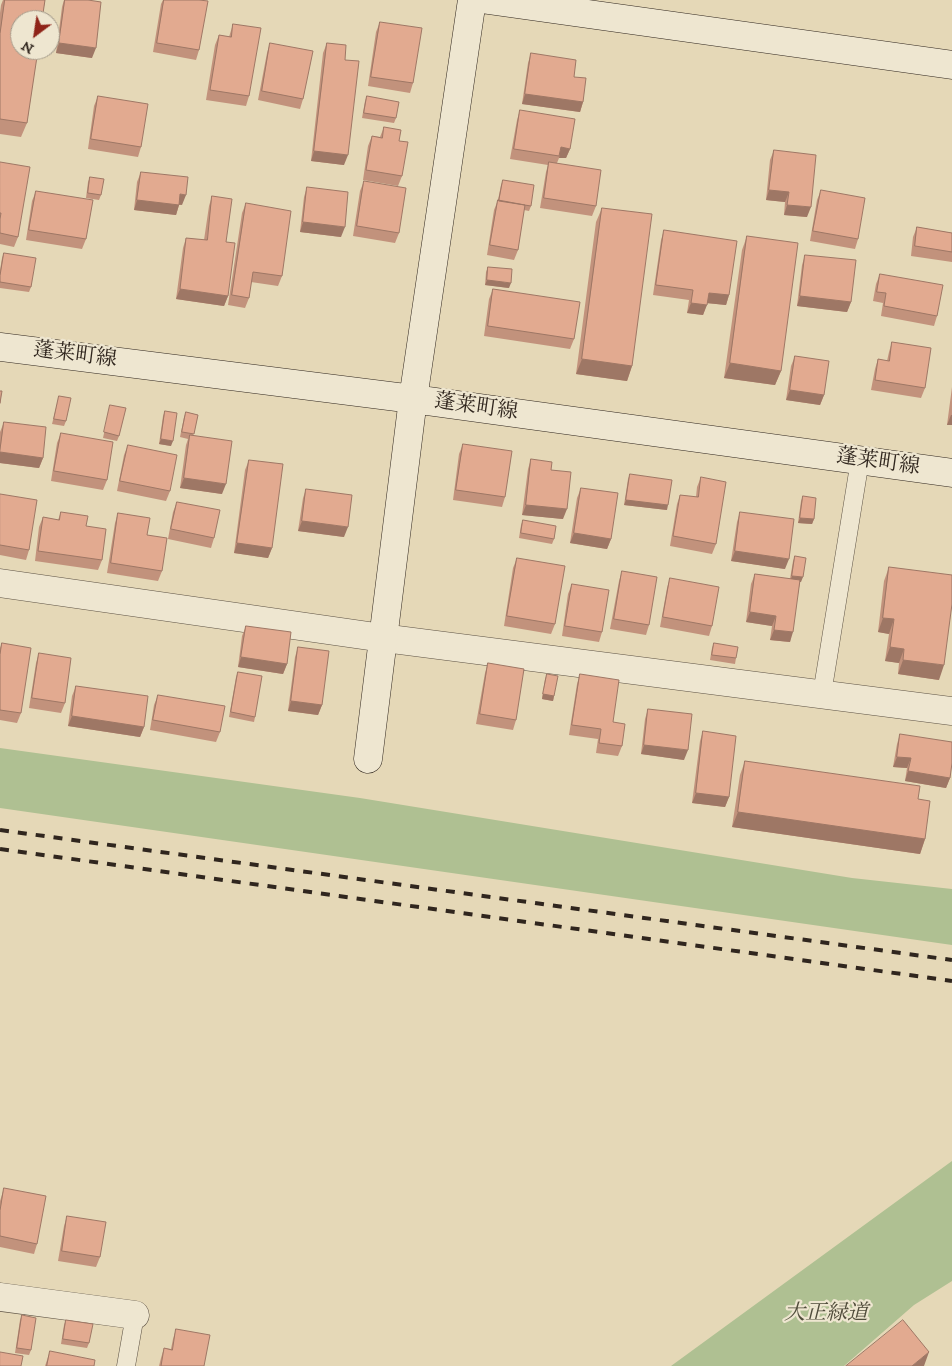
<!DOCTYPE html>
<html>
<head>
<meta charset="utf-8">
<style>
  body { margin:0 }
  #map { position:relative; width:952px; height:1366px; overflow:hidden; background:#e5d8b7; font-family:"IM FELL DW Pica",serif }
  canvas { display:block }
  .north { position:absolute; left:10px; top:10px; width:50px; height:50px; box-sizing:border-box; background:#eee6d0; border:1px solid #a29989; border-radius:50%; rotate:211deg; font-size:14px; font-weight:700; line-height:20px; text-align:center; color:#30261e }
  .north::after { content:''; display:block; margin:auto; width:18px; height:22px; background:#8f2418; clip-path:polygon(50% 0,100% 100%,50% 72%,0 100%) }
</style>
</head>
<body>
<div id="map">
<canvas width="952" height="1366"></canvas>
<div class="north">N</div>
</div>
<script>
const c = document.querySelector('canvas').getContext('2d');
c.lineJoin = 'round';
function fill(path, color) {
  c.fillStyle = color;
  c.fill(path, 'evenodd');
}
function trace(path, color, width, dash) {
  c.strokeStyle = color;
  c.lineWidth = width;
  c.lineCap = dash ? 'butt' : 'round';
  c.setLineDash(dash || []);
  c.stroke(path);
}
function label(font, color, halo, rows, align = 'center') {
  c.font = font + ' "IM FELL DW Pica","Noto Serif JP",serif';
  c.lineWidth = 4.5;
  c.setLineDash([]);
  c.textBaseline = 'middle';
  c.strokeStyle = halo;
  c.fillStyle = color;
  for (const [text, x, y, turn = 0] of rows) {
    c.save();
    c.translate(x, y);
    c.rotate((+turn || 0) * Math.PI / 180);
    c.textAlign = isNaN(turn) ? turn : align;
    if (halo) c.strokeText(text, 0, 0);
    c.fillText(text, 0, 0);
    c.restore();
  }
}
const green = new Path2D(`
  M0,748l360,50 492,80 100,11v56l-952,-137z
  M952,1161v120l-38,24 -70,61h-173z`);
const lane = new Path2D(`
  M822,694l38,-234
  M126,1366l9,-51`);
const street = new Path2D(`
  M0,583l383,55 569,73
  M0,1297l135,18`);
const secondary = new Path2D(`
  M488,0l464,65
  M0,347l413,52 539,74
  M368,759l45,-360 59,-399`);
const rail = new Path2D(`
  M0,830l952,130
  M0,849l952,132`);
const wall = new Path2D(`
  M3,0h42l-18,123 -6,14 -21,-3v-121l1,-8z
  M64,0h24l4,58 -36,-5 6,-46z
  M163,0h36v50l-3,10 -43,-8 8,-48z
  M380,22l33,61 -3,10 -42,-7 8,-54z
  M233,24l16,72 -3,10 -40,-6 9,-55 4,-10 10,2z
  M270,43l33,56 -3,10 -42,-9 9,-47z
  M327,43l18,17 -1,105 -33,-4 12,-108z
  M531,53l43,24 9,25 -3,10 -58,-8 6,-41z
  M98,96l43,51 -3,10 -50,-8 6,-43z
  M367,96l29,22 -2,5 -32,-5 3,-17z
  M520,110l50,39 -4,9h-7l-2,5 39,43 -4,10 -52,-8 6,-36 2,-7 -38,-6 7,-39z
  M384,127l18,49 -4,10 -35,-6 5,-34 4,-10 8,1z
  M774,150l33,67 -23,-2 1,-13 -19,-2 4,-40z
  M0,162l18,75 -4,10 -14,-3z
  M141,172l41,33h-3l-3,10 -42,-5 3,-28z
  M90,177l11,18 -2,5 -13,-2 2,-16z
  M503,180l28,26 -2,5 -5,-1 -6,40 -4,10 -27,-5 7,-45 4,-10 3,-15z
  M364,181l35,52 -4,10 -42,-7 7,-45z
  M307,187l34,50 -41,-5 4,-35z
  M821,190l37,49 -3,10 -45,-8 7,-41z
  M36,191l50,48 -4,10 -56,-9 6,-39z
  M212,196l14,46 2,54 -4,10 -48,-7 7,-51 3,-10 18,2 5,-34z
  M246,203l36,73 -4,10 -27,-4 -2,16 -4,10 -17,-3 14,-92z
  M602,208l30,158 -5,15 -51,-7 20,-152z
  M917,227l35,6v29l-41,-6 2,-19z
  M664,230l65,65 -3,10 -19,-2 -4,12 -16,-2 2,-13 -36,-5 8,-55z
  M747,236l34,135 -6,14 -51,-7 18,-128z
  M4,253l27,34 -2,5 -29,-4v-18l2,-12z
  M805,255l46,47 -4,10 -50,-6 5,-41z
  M488,267l21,21 -24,-3 1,-13z
  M880,274l57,42 -3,10 -53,-10 2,-13 -10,-2 3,-17z
  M493,289l81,50 -4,10 -86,-13 5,-37z
  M892,342l33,46 -4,10 -50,-8 4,-21 3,-10 9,2 2,-9z
  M795,356l29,39 -4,10 -34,-5 5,-34z
  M952,387v38h-5z
  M59,396l7,25 -2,5 -12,-2z
  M110,405l9,31 -2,5 -14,-3z
  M165,411l6,35 -12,-2 4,-28z
  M186,412l12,3 -5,20 29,59 -42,-6 6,-43 2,-6 -8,-2 4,-20z
  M4,422l39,36 -4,10 -39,-5v-31z
  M61,433l46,47 -4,10 -52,-9 6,-38z
  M463,444l42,53 -3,10 -49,-7 6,-46z
  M128,445l42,46 -4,10 -49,-10 7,-36z
  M531,459l20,11 12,49 -41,-4 6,-46z
  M249,460l23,88 -4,10 -34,-5 11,-83z
  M630,474l37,36 -43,-5 4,-26z
  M701,477l15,67 -4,10 -42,-8 7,-42 3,-9 16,2 1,-10z
  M581,488l30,51 -4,10 -37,-6 7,-45z
  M306,489l38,48 -46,-6 5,-33z
  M0,494l29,56 -3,10 -26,-5z
  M803,496l11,23 -2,5 -14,-1 3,-22z
  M177,502l37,36 -3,10 -43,-9 5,-27z
  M61,512l25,14 16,34 -4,10 -63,-9 4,-34 4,-10 15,3z
  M740,512l45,57 -54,-8 6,-39z
  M118,513l29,22 15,36 -4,10 -51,-8 8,-50z
  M523,520l31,19 -2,5 -33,-6 2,-13z
  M795,556l6,26h-1l-10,60 -20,-2 2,-14 -26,-4 5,-38 4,-10 35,5 3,-18z
  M517,558l38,66 -4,10 -47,-8 9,-58z
  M889,567l50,113 -41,-6 1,-11 -14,-2 4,-27 -11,-2 6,-51z
  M622,571l27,54 -3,10 -36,-6 9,-48z
  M670,578l42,48 -3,10 -49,-9 7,-39z
  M572,584l30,48 -3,10 -37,-6 6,-42z
  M246,626l41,38 -4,10 -45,-7 4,-31z
  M2,643l19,70 -4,10 -17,-3v-72z
  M714,643l22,15 -1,6 -25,-4 2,-12z
  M298,647l24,58 -4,10 -30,-4 7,-54z
  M39,653l26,50 -4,10 -32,-5 7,-45z
  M488,663l28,57 -3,10 -37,-6 9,-51z
  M238,672l17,45 -1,5 -25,-5 7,-40z
  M547,674l7,22 -1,5 -11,-2 3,-20z
  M580,674l33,48 9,24 -4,10 -22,-3 2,-14 -29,-4 8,-51z
  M76,686l68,41 -4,10 -72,-11 4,-30z
  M158,695l62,37 -4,10 -66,-12 4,-25z
  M648,709l36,51 -43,-6 4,-35z
  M703,731l26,66 -4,10 -33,-4 8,-62z
  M900,734l50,44 -4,10 -41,-7 2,-13 -14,-1 4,-23z
  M745,761l173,38 7,40 -5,15 -188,-27 8,-52z
  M4,1188l33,56 -3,10 -34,-7v-46z
  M67,1216l33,41 -4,10 -38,-6 6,-35z
  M22,1315l9,35 -2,5 -14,-2 5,-33z
  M66,1320l23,23 -2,5 -26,-4 3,-19z
  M176,1329l28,37h-45l2,-8 3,-10 7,1 2,-10z
  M50,1351l44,15h-49z`);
const shadedWall = new Path2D(`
  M59,43l37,5 -4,10 -36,-5z
  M525,94l58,8 -3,10 -58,-8z
  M561,147l9,2 -4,9h-7z
  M314,151l34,4 -4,10 -33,-4z
  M769,190l20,2 -4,10 -19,-2z
  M180,194l6,1 -4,10 -5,-1z
  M137,200l42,5 -3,10 -42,-5z
  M787,205l24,2 -4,10 -23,-2z
  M303,222l42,5 -4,10 -41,-5z
  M487,280l24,3 -2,5 -24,-3z
  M180,289l48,7 -4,10 -48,-7z
  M709,293l20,2 -3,10 -20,-2z
  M800,296l51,6 -4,10 -50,-6z
  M691,303l16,2 -4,10 -16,-2z
  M582,359l50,7 -5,15 -51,-7z
  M730,363l51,8 -6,14 -51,-7z
  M790,390l34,5 -4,10 -34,-5z
  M951,415h1v10h-5z
  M161,439l12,2 -2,5 -12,-2z
  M0,452l43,6 -4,10 -39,-5z
  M184,478l42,6 -4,10 -42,-6z
  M626,500l42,5 -1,5 -43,-5z
  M526,505l41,4 -4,10 -41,-4z
  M800,518l14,1 -2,5 -14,-1z
  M302,521l46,6 -4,10 -46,-6z
  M574,533l37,6 -4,10 -37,-6z
  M237,543l35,5 -4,10 -34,-5z
  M735,551l54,8 -4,10 -54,-8z
  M792,576l11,1 -2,5 -11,-1z
  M750,612l26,4 -4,10 -26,-4z
  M883,618l11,1 -5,15 -11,-2z
  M774,630l19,2 -3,10 -20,-2z
  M890,647l14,2 -5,14 -14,-2z
  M241,657l46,7 -4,10 -45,-7z
  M903,660l41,5 -5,15 -41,-6z
  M543,694l11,2 -1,5 -11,-2z
  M291,701l31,4 -4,10 -30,-4z
  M72,716l72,11 -4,10 -72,-11z
  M644,745l44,5 -4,10 -43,-6z
  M897,757l14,1 -4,10 -14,-1z
  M908,771l42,7 -4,10 -41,-7z
  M696,793l33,4 -4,10 -33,-4z
  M738,812l187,27 -5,15 -188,-27z
  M929,1352l-5,14h-12z`);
const building = new Path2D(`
  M5,0h40l-3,20h-22v30h18l-11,73 -27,-4v-85z
  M65,0h23l13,2 -5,46 -37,-5z
  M164,0h35l9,1 -9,49 -42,-7z
  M380,22l42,6 -9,55 -42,-6z
  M233,24l28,4 -12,68 -39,-6 9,-55 12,2z
  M270,43l43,8 -10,48 -41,-8z
  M327,43l19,2 -1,15 14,1 -11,94 -34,-4z
  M531,53l45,7 -2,17 12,1 -3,24 -58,-8z
  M98,96l50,8 -7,43 -50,-8z
  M367,96l32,6 -3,16 -32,-5z
  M520,110l55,9 -5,30 -9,-2 -2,9 -45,-7z
  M384,127l17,3 -2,11 9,1 -6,34 -36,-6 6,-34 10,2z
  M774,150l42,5 -5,52 -24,-2 2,-13 -20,-2z
  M0,162l30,5 -12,70 -18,-4v-14l1,-6h-1z
  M549,162l52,8 -5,36 -52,-8z
  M141,172l47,5 -2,18 -6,-1 -1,11 -42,-5z
  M90,177l14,2 -3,16 -13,-2z
  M503,180l31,5 -3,21 -32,-5z
  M364,181l42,7 -7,45 -42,-7z
  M307,187l41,5 -3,35 -42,-5z
  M821,190l44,8 -7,41 -45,-8z
  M36,191l57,9 -7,39 -57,-9z
  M212,196l20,3 -6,43 9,1 -7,53 -48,-7 6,-51 21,2z
  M498,200l27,5 -7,45 -28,-5z
  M246,203l45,8 -9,65 -29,-4 -4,26 -17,-3z
  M602,208l50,6 -20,152 -50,-7z
  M917,227l35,6v19l-37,-6z
  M664,230l73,11 -8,54 -20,-2 -2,12 -16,-2 2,-13 -37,-5z
  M747,236l51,7 -17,128 -51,-8z
  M4,253l32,5 -5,29 -31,-5v-6z
  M805,255l51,5 -5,42 -51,-6z
  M488,267l24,2 -1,14 -24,-3z
  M880,274l63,11 -6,31 -53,-10 2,-13 -9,-1z
  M493,289l87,13 -6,37 -86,-13z
  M892,342l39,6 -6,40 -50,-8 3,-21 11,2z
  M795,356l34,5 -5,34 -34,-5z
  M0,391h2l-2,12z
  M59,396l12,2 -5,23 -12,-2z
  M110,405l16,3 -7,28 -15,-4z
  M165,411l12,2 -4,28 -12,-2z
  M186,412l12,3 -4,19 -12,-2z
  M4,422l42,5 -3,31 -43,-6z
  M61,433l52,9 -6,38 -53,-9z
  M190,435l42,6 -6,43 -42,-6z
  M463,444l49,7 -7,46 -49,-7z
  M128,445l49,10 -7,36 -50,-10z
  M531,459l21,3 -1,8 20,2 -4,37 -41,-4z
  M249,460l34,4 -11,84 -35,-5z
  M630,474l42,6 -4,25 -42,-5z
  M701,477l25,5 -10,62 -43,-8 7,-41 18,2z
  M581,488l37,5 -7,46 -37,-6z
  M306,489l46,6 -4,32 -46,-6z
  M0,494l37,6 -8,50 -29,-5z
  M803,496l13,2 -2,21 -14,-1z
  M177,502l43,8 -6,28 -43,-9z
  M61,512l27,4 -2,10 20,3 -4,31 -64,-9 5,-34 16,3z
  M740,512l54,7 -5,40 -54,-8z
  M118,513l32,5 -3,17 20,3 -5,33 -51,-8z
  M523,520l33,6 -2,13 -33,-6z
  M795,556l11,2 -3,19 -11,-1z
  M517,558l48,8 -10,58 -48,-8z
  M889,567l63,8v29l-8,61 -41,-5 1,-11 -14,-2 4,-28 -11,-1z
  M622,571l35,6 -8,48 -35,-6z
  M755,574l45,6 -7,52 -19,-2 2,-14 -26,-4z
  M670,578l49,9 -7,39 -49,-9z
  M572,584l37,6 -7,42 -37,-6z
  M246,626l45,6 -4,32 -46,-7z
  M2,643l29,5 -10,65 -21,-3v-55z
  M714,643l24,4 -2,11 -24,-3z
  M298,647l31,4 -7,54 -31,-4z
  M39,653l32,5 -6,45 -33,-5z
  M488,663l36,6 -8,51 -36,-6z
  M238,672l24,4 -7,41 -24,-5z
  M547,674l11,2 -4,20 -11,-2z
  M580,674l39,6 -6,42 12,2 -3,22 -23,-3 2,-14 -29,-4z
  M76,686l72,10 -4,31 -72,-11z
  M158,695l67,11 -5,26 -67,-12z
  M648,709l44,5 -4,36 -44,-5z
  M703,731l33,5 -7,61 -33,-4z
  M900,734l52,8v21l-2,15 -42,-7 3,-13 -14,-1z
  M745,761l175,25 -2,13 12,2 -5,38 -187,-27z
  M4,1188l42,8 -9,48 -37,-8v-25z
  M67,1216l39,6 -6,35 -38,-6z
  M22,1315l14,3 -5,32 -14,-2z
  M66,1320l27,4 -4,19 -26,-4z
  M903,1320l26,32 -17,14h-66z
  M176,1329l34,6 -6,31h-43l3,-18 8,2z
  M50,1351l45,9 -1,6h-47z
  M0,1352l23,4 -2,10h-21z`);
const streetNames = [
  ["蓬莱町線",75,356,7],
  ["蓬莱町線",476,408,8],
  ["蓬莱町線",878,463,8]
];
const parkNames = [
  ["大正緑道",826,1315]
];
fill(green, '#afc092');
trace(lane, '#5d5244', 19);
trace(street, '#5d5244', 29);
trace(secondary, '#30261e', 29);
trace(lane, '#eee6d0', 18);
trace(street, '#eee6d0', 28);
trace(secondary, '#eee6d0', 28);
trace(rail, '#30261e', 4, [9, 9]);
fill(wall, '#c2927c');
fill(shadedWall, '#9e7765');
fill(building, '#e2aa90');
trace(building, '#9e7765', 1);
label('21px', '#30261e', '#eee6d0', streetNames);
label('italic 21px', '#504c3b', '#eee6d0', parkNames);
</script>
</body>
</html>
